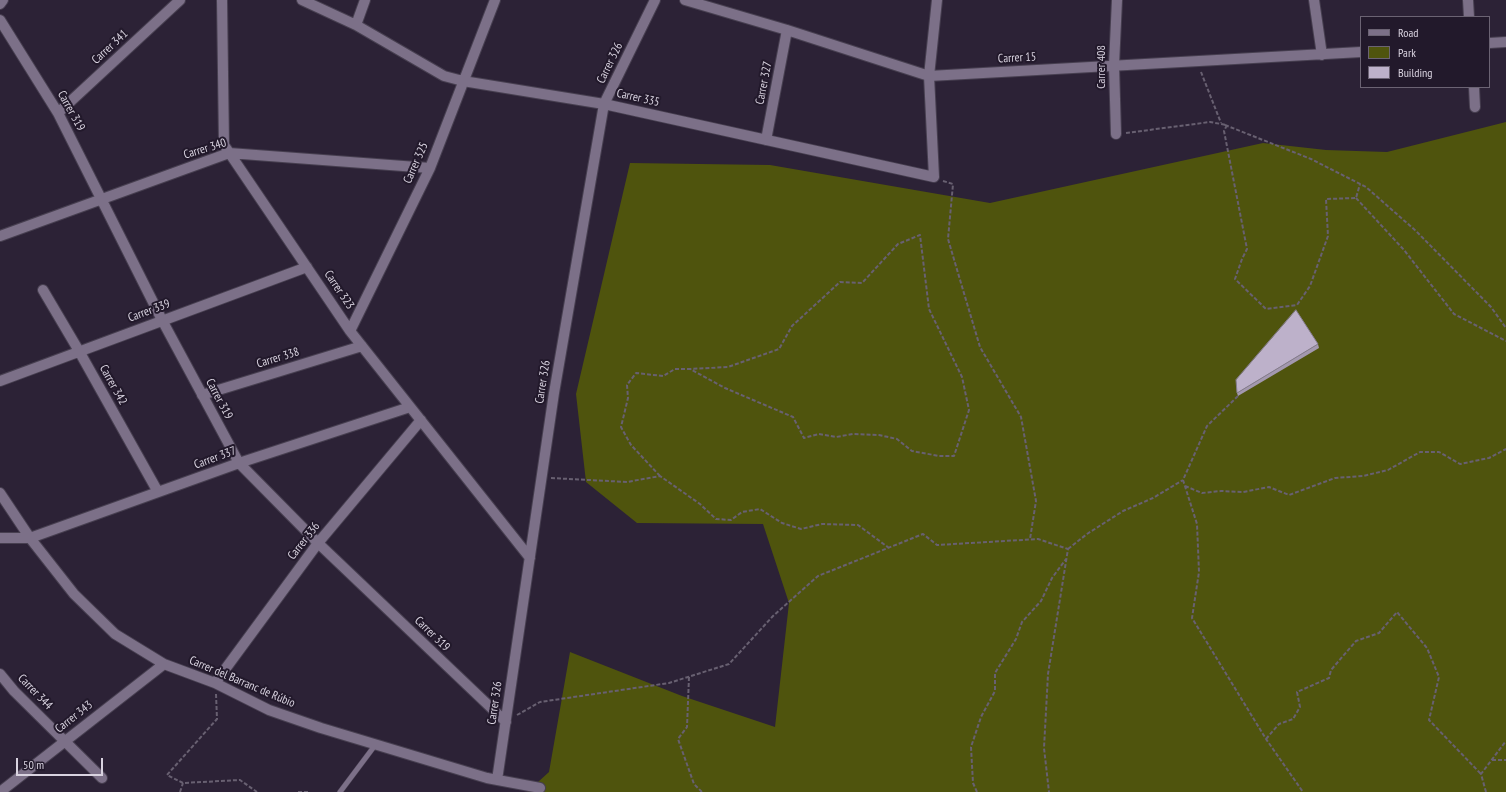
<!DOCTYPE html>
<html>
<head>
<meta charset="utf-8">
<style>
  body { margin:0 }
  #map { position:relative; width:1506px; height:792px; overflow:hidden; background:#2c2236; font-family:"PT Sans Narrow",sans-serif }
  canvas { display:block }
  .legend { position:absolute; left:1360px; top:16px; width:130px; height:72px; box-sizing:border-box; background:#22192b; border:1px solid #6b6373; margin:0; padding:5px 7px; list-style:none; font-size:12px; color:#d9d3e0 }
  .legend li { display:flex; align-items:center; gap:8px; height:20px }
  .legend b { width:20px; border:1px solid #6b6373 }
  .scale { position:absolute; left:16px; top:758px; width:87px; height:18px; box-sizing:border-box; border:2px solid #d9d3e0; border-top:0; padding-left:5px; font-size:12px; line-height:14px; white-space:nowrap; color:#d9d3e0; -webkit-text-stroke:3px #22192b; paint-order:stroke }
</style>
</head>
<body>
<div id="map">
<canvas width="1506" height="792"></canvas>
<ul class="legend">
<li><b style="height:5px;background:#7c7088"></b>Road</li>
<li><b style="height:11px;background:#4f540d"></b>Park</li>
<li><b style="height:11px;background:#bdb1ca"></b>Building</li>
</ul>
<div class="scale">50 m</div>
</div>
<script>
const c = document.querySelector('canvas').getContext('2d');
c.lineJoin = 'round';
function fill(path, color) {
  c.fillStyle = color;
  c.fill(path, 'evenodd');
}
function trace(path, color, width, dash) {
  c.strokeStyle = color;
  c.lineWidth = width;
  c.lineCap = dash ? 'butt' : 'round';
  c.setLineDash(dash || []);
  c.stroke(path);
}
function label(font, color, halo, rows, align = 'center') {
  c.font = font + ' "PT Sans Narrow",sans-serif';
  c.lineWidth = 4;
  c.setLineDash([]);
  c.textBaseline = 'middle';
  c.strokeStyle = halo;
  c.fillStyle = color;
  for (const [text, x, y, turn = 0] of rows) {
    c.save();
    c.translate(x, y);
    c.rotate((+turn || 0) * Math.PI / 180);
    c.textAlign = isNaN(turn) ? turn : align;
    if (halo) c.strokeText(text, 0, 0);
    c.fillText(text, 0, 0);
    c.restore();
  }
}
const green = new Path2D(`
  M1506,122v670h-979l22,-20 21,-120 112,44 93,31 14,-124 -26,-79 -126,-1 -51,-41 -10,-88 54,-231 140,2 220,38 273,-60 63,7 61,2z`);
const path = new Path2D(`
  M1201,72l20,51
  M1225,125l86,34 55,28 50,44 75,76 15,21
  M1126,133l84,-11 17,3 -3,6 23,118 -5,10 -7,20 31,30 31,-4 13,-19 18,-50 -2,-37 30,-1 4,-14
  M943,181l10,3 -5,55 18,61 14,47 41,70 15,84 -6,38
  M1356,198l48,52 50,64 52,27
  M1238,396l-31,30 -24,54 14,44 2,48 -7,46 74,121 37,53
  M660,476l-29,-31 -10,-18 7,-29 -1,-13 9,-12 27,3 12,-7h15l35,19 68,29 11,21 15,-4 17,3 17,-3 26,1 18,4 15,12 27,5h15l15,-46 -7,-33 -33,-68 -9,-74 -22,9 -36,39 -22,-1 -48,44 -13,23 -51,18 -38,2
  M551,478l76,4 33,-6 40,28 16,15 15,1 11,-8 18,-3 22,14 19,6 21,-5 36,1 31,23
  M1185,486l17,7 19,-2 22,1 26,-5 20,8 46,-17 28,-2 25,-6 32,-18h19l21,12 29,-6 17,-9
  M1068,549l19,-15 36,-23 30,-13 30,-18
  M689,677l-2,50 -9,12 16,45 8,8
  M216,694l1,25 -50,56 16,8 57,-3 17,12
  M517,715l23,-13 129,-19 60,-19 44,-48 45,-40 105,-42 14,11 101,-6 30,10 -20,125 -4,74 5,44
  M1266,739l13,-15 14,-5 7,-12 -3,-15 32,-14 2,-8 25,-29 23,-8 18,-21 30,36 12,29 -10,43 52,54
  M1492,760h14
  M180,792l3,-9
  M298,792h10
  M977,792l-4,-9 -2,-36 10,-30 14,-26v-18l21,-34 6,-17 19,-21 11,-23 14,-19
  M1486,792l-5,-18 25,-33`);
const lane = new Path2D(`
  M340,792l36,-48`);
const street = new Path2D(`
  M222,0l2,145 126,186 180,227
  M302,0l54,25 88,51 19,5 141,23 330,73 -5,-101 8,-76
  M685,0l102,30 142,46 432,-24
  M1314,0l8,55
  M1468,0l1,17
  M0,4l3,-4
  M0,20l58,93 104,207 77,143 79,80 188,179
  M356,25l9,-25
  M1489,43l17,-1
  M1474,87l1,20
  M58,113l122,-113
  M1116,134l-2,-69 3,-65
  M766,140l21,-110
  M0,236l229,-83 201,15
  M43,290l36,61 79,141
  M350,331l80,-163 65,-168
  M0,381l307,-114
  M202,395l160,-49
  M0,493l30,45 44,56 41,40 49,30 51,19 54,27 52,18 166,50 53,10
  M0,538h30l209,-75 171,-56
  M0,674l14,17 88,87
  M215,683l103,-140 103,-123
  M497,780l57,-387 50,-289 51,-104
  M0,792l164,-128`);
const wall = new Path2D(`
  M1318,344l1,4 -81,48 -1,-3z`);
const building = new Path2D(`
  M1296,310l22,34 -81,49 -1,-13z`);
const streetNames = [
  ["Carrer 341",110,47,-43],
  ["Carrer 15",1017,58,-3],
  ["Carrer 326",610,63,-64],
  ["Carrer 408",1102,67,-90],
  ["Carrer 327",764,83,-79],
  ["Carrer 335",638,98,13],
  ["Carrer 319",71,111,61],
  ["Carrer 340",205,149,-17],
  ["Carrer 325",416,163,-66],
  ["Carrer 323",339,290,56],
  ["Carrer 339",149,311,-20],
  ["Carrer 338",278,358,-17],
  ["Carrer 326",543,382,-81],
  ["Carrer 342",113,385,61],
  ["Carrer 319",219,399,62],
  ["Carrer 337",215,458,-20],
  ["Carrer 336",304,541,-52],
  ["Carrer 319",432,634,44],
  ["Carrer del Barranc de Rúbio",242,682,23],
  ["Carrer 344",35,692,46],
  ["Carrer 326",495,703,-82],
  ["Carrer 343",74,717,-38]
];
fill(green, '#4f540d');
trace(lane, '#473f50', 6);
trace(street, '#473f50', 12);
trace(path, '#686071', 2, [4, 2]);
trace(lane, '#7c7088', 5);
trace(street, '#7c7088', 10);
fill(wall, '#a398ae');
fill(building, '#bdb1ca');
trace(building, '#847c8d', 1);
label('12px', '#d9d3e0', '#22192b', streetNames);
</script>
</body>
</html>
